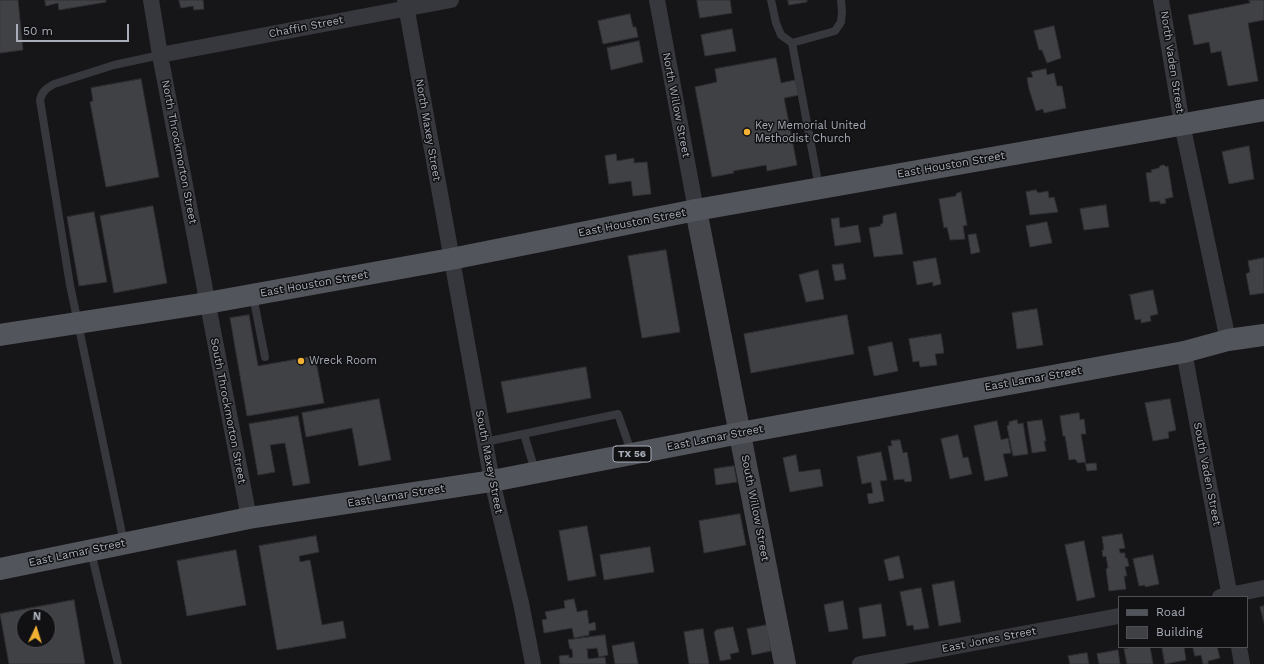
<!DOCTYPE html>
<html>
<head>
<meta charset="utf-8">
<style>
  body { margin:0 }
  #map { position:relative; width:1264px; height:664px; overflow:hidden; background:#161618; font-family:"Work Sans",sans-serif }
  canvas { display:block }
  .legend { position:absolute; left:1118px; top:596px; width:130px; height:52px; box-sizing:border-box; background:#111113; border:1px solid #4d4f55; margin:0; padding:5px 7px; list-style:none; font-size:12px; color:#a8adb8 }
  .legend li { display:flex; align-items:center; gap:8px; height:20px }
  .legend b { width:20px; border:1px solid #4d4f55 }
  .north { position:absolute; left:16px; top:608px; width:40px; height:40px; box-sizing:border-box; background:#111113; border:1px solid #4d4f55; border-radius:50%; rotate:4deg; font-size:11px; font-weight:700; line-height:16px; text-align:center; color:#a8adb8 }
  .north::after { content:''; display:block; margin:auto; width:14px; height:18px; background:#f2b134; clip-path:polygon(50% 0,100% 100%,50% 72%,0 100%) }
  .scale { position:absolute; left:16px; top:24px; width:113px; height:18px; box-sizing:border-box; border:2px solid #a8adb8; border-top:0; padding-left:5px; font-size:12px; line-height:14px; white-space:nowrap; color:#a8adb8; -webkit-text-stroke:3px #111113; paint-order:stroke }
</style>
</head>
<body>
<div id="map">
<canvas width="1264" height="664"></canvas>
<ul class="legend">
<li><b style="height:5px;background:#53555c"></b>Road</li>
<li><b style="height:11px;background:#404145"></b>Building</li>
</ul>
<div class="north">N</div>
<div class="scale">50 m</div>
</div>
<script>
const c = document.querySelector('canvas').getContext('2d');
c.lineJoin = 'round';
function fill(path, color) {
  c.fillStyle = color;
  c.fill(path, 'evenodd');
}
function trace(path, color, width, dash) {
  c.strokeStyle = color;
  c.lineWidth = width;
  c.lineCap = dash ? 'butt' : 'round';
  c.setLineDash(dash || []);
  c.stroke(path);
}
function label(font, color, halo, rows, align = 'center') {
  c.font = font + ' "Work Sans",sans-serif';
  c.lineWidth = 3;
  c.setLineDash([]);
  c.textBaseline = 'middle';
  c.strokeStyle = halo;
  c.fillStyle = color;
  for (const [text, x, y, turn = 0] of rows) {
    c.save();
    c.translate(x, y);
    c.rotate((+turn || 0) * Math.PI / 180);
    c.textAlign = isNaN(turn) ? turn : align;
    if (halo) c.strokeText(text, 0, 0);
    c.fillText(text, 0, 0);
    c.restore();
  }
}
const building = new Path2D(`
  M0,0h18l5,50 -23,3z
  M45,0h61v2l-47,8 -1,-7 -12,3z
  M179,0h24l1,9 -10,1 -1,-4 -12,2z
  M697,0h33l2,13 -32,5z
  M788,0h19v2l-18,3z
  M1249,0h15v20l-16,3 10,58 -30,5 -7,-35 -10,2 -2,-11 -15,3 -6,-30 62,-12z
  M630,14l3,13h3l2,10 -35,7 -5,-23z
  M1054,26l7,32 -14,5 -5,-13h-3l-5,-19z
  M732,29l4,22 -31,5 -4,-21z
  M639,41l4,21 -32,8 -4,-22z
  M776,58l5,25 14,-3 4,15 -15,3 13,67 -30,6 -1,-6 -33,6 1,2 -22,4 -17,-90 22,-5 -2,-13z
  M1046,69l1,6 7,-2 3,13h5l4,22 -22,5 -1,-4 -7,2 -7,-22 -2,-11 6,-1 -2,-5z
  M141,79l18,98 -53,10 -16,-85 3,-1 -2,-13z
  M1249,146l5,33 -25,5 -7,-32z
  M616,154l1,7 17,-3v5l13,-1 4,32 -18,2 -2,-15 -22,3 -4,-28z
  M1164,165l2,2 2,-1 5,31 -8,2 1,4 -6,1v-3l-10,1 -4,-29 6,-1 -1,-2 8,-2 1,-2z
  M1036,190l2,3 10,-2 1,7 5,-1 4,15 -28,3 -4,-23z
  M961,192l6,33 -4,1 2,13 -15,1 -3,-13 -3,1 -5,-29 17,-3v-2z
  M1106,205l3,22 -25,3 -4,-21z
  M153,206l14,77 -53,10 -14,-77z
  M94,212l13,70 -28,4 -12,-69z
  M896,213l7,41 -29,3 -5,-29 12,-2 -1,-1 3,-2v-7z
  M839,218l1,10 18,-3 3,17 -26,4 -4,-27z
  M1047,222l5,21 -22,4 -4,-21z
  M976,234l4,18 -9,2 -3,-19z
  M666,250l14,82 -38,6 -14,-82z
  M936,258l5,26 -8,2v-4l-16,3 -4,-23z
  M1264,258v35l-14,2 -4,-21 4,-2 -2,-11z
  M843,264l3,15 -11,2 -3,-16z
  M818,270l6,29 -18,3 -7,-27z
  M1153,290l5,24 -8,2 1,5 -10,2v-4l-6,1 -5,-25h-1z
  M1037,309l6,36 -26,4 -5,-36z
  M249,315l9,51 57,-10 9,47 -77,13 -17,-98z
  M847,315l7,39 -103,19 -7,-39z
  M941,334l3,19 -9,1 2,11 -17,2 -1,-6 -6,1 -4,-23z
  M892,342l6,29 -24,5 -6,-29z
  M586,367l5,31 -84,15 -6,-31z
  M379,399l12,61 -32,6 -7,-38 -46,9 -4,-24z
  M1170,399l6,31 -8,2 1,6 -16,3 -8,-38z
  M1079,413l1,7 4,-1 2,15h-5l5,30 10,-1 1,7 -10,1 -2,-9 -7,1 -3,-4 -6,1 -4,-24h-2l-3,-20z
  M298,416l12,67 -17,3 -8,-43 -15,2 5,27 -17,3 -9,-51z
  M1017,420l1,4 5,-1 5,31 -15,2 -6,-30 2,-1v-3z
  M1042,420l4,21h-2l2,10 -14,2 -5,-31z
  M997,421l4,19 7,-2 3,15 -8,1 5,22 -23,5 -11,-55z
  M958,435l5,23 5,-1 4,17 -22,5 -9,-40z
  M900,440l3,13 4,-1 5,29 -7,1 -1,-3 -10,1 -6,-34h4l-1,-5z
  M881,452l6,28 -7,1 4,20 -15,3 -2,-10 6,-1 -2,-11 -9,2 -5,-27z
  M796,455l3,17 21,-3 3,17 -33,6 -7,-34z
  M734,466l3,16 -21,3 -2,-16z
  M740,514l6,31 -42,8 -5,-32z
  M587,526l9,50 -28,5 -9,-50z
  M1122,534l3,14 -6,1 1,4h5v5h2l2,8 -4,1 2,9h-3l2,13 -17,2 -3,-22 2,-1 -2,-12 -3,1 -1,-7h2l-2,-13z
  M316,536l3,16 -20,4 1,6 10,-2 12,65 21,-4 3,17 -69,12 -18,-104z
  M1084,541l11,56 -18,4 -12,-56z
  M650,547l4,25 -50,8 -4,-25z
  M236,550l10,55 -59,11 -10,-55z
  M1153,555l6,29 -14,3v-2l-6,1 -6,-27z
  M899,556l5,22 -15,3 -5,-21z
  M954,581l7,41 -22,4 -7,-41z
  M921,588l8,40 -15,2 -1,-5 -6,1 -7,-34z
  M574,599l3,13 10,-2 2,14 6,-2 1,8 -7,1v4l-15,3 -2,-10 -28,5 -2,-13 5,-1 -2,-7 20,-4 -1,-7z
  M74,600l11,64h-76l-9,-50zM24,616h24v24h-24z
  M843,601l5,28 -19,3 -5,-27z
  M881,604l5,32 -23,3 -4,-31z
  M1264,606v17l-4,-16z
  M767,625l4,26 -19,4 -5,-26z
  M733,627l6,25 -9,2 1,5 -11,2 -6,-29 2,-1v-1z
  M703,629l6,35h-20l-5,-32z
  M605,635l3,20 -9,2 -2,-9 -9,1 -1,-1 1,11 17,-2 1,7h-46l-1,-8 10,-1v3l4,-1 -1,-8h-2l-2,-9z
  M634,642l4,22h-23l-3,-18z
  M1133,647h17l3,17h-26l-3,-15z
  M1162,647h22l2,13 -21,4z
  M1193,647h24l3,11 -12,3v3h-5l-2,-9 -6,1z
  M1118,650l2,14h-21l-2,-10z
  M1087,653l2,11h-19l-2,-8z`);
const lane = new Path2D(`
  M771,0l5,23 5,12 11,8 27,144
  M792,43l43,-12 6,-9 1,-10 -1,-12
  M253,296l12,61
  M524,434l11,37
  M485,442l133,-28 14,40
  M124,543l-54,-258 -30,-185c2,-9 7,-12 14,-16l60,-19 46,-10
  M91,552l27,112`);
const street = new Path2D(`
  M151,0l9,55 89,463
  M405,0l87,481 29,122 12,61
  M657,0l39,210
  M1161,0l21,124 46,216
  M160,55l291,-55
  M1184,352l46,245
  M1220,597l44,-9
  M1239,647l3,17
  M860,664l259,-48`);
const secondary = new Path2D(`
  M696,210l89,454`);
const primary = new Path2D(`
  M0,335l207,-32 244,-44 245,-49 568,-100
  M0,569l249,-51 243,-37 248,-48 444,-81 44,-12 36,-5`);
const markers = [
  [747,132,4,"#f2b134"],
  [301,361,4,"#f2b134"]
];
const shields = [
  [632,454,38]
];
const shieldNames = [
  ["TX 56",632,454]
];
const streetNames = [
  ["Chaffin Street",306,27,-11],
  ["North Vaden Street",1172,62,81],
  ["North Willow Street",676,105,79],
  ["North Maxey Street",428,130,80],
  ["North Throckmorton Street",179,152,79],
  ["East Houston Street",951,165,-10],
  ["East Houston Street",632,223,-11],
  ["East Houston Street",314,284,-10],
  ["East Lamar Street",1033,379,-10],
  ["South Throckmorton Street",228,411,79],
  ["East Lamar Street",715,438,-11],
  ["South Maxey Street",489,462,79],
  ["South Vaden Street",1207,474,79],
  ["East Lamar Street",396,496,-9],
  ["South Willow Street",755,508,79],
  ["East Lamar Street",77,553,-12],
  ["East Jones Street",989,640,-11]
];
const poiNames = [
  ["Key Memorial United",755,126],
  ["Methodist Church",755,139],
  ["Wreck Room",309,361]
];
fill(building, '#404145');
trace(building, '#303034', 1);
trace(lane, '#37383d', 8);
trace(street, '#37383d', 16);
trace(secondary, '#45474d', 22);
trace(primary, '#53555c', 22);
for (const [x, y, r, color] of markers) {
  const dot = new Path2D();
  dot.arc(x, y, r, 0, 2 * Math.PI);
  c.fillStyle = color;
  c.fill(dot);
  trace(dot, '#111113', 1.5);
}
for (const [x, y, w] of shields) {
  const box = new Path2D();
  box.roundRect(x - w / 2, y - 8, w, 16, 3);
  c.fillStyle = '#111113';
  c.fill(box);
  trace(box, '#a8adb8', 1);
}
label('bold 10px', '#a8adb8', null, shieldNames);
label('11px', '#a8adb8', '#111113', streetNames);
label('11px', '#a8adb8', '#111113', poiNames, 'left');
</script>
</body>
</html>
